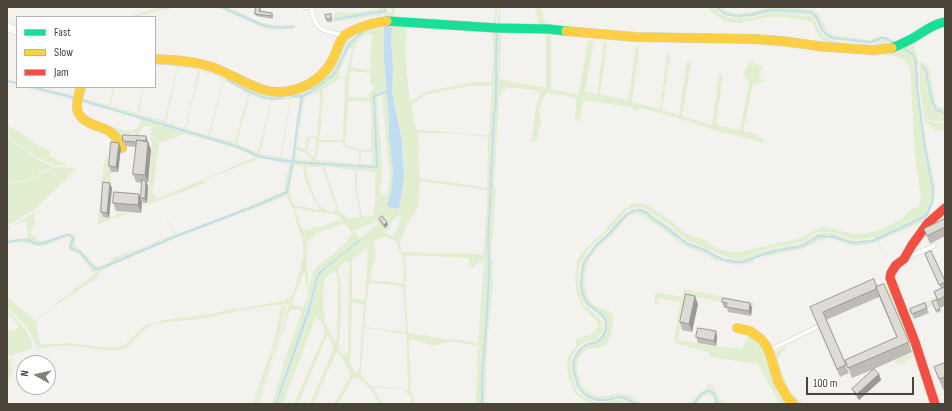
<!DOCTYPE html>
<html>
<head>
<meta charset="utf-8">
<style>
  body { margin:0 }
  #map { position:relative; width:952px; height:411px; overflow:hidden; background:#f4f2ee; font-family:"Sofia Sans Condensed",sans-serif }
  canvas { display:block }
  .frame { position:absolute; inset:0; border:8px solid #4b4439; pointer-events:none }
  .legend { position:absolute; left:16px; top:16px; width:140px; height:72px; box-sizing:border-box; background:#fff; border:1px solid #b7b4b0; margin:0; padding:5px 7px; list-style:none; font-size:12px; color:#4b4439 }
  .legend li { display:flex; align-items:center; gap:8px; height:20px }
  .legend b { width:20px; border:1px solid #b7b4b0 }
  .north { position:absolute; left:16px; top:355px; width:40px; height:40px; box-sizing:border-box; background:#fff; border:1px solid #b7b4b0; border-radius:50%; rotate:278deg; font-size:11px; font-weight:700; line-height:16px; text-align:center; color:#4b4439 }
  .north::after { content:''; display:block; margin:auto; width:14px; height:18px; background:#868178; clip-path:polygon(50% 0,100% 100%,50% 72%,0 100%) }
  .scale { position:absolute; left:806px; top:377px; width:108px; height:18px; box-sizing:border-box; border:2px solid #4b4439; border-top:0; padding-left:5px; font-size:12px; line-height:14px; white-space:nowrap; color:#4b4439; -webkit-text-stroke:3px #fff; paint-order:stroke }
</style>
</head>
<body>
<div id="map">
<canvas width="952" height="411"></canvas>
<div class="frame"></div>
<ul class="legend">
<li><b style="height:5px;background:#16e098"></b>Fast</li>
<li><b style="height:5px;background:#ffcf43"></b>Slow</li>
<li><b style="height:5px;background:#f24e42"></b>Jam</li>
</ul>
<div class="north">N</div>
<div class="scale">100 m</div>
</div>
<script>
const c = document.querySelector('canvas').getContext('2d');
c.lineJoin = 'round';
function fill(path, color) {
  c.fillStyle = color;
  c.fill(path, 'evenodd');
}
function trace(path, color, width, dash) {
  c.strokeStyle = color;
  c.lineWidth = width;
  c.lineCap = dash ? 'butt' : 'round';
  c.setLineDash(dash || []);
  c.stroke(path);
}
const green = new Path2D(`
  M164,7h13l-28,6 -15,4h-7z
  M216,7h5c24,11 45,26 73,20h-16l-16,-2 -39,-18c12,0 26,11 38,15 11,4 22,3 34,3v3l-4,1 -21,1 -9,-3z
  M386,7h2l-1,3 -51,8v2h1l50,-8 4,1 1,-6h3l-2,12 -48,13 39,-14v-3l-51,7 -1,-6 3,-3 5,-2 7,2 14,-1z
  M495,7h3l-2,15 1,3h1v-8l2,-10h1l-1,13 1,4 31,1 7,-1v-3l-5,-14h6l6,18c-7,5 -47,1 -57,0l5,-5z
  M707,7h6c16,18 35,11 55,7 7,-2 17,-1 24,0 3,0 6,1 9,2 3,0 7,-1 10,0 4,1 8,17 16,22 10,6 30,6 42,7l-41,-2c-10,-4 -12,-12 -16,-21 -13,-2 -26,-6 -38,-5 -8,0 -17,2 -25,4 -3,0 -6,2 -9,2 -12,1 -26,-7 -33,-16z
  M715,7l10,7 11,3 16,-1 19,-5h16l24,2 6,5 3,9 4,6 3,3 5,2 40,4 9,-3h4l11,5c-14,0 -62,0 -71,-9 -6,-5 -7,-16 -14,-20l-37,-3 -24,5 -10,1 -14,-3z
  M717,7h5l2,2 8,4h9l14,-2 13,-4h22l23,3 5,3 2,3 7,14 6,5 5,1 31,4 12,-4 5,1 12,6 -1,1 -12,-6h-4l-9,3 -40,-4 -4,-2 -5,-6 -5,-11 -6,-6 -25,-2h-16l-19,5 -16,1 -11,-3z
  M378,23h14l5,3h8l1,-3 57,3 34,3 -2,28v47l-1,11 -5,110 -2,12 1,36 -2,39 -5,65v27h-5l2,-58c-9,-2 -19,-5 -28,-4 -7,0 -13,4 -19,3 -9,-1 -11,-6 -22,-5l2,51 3,8v5h-2l-1,-8 -6,-4 -1,-3 -30,-1 8,16h-3c-5,-9 -14,-27 -26,-26l-15,26h-4l17,-29 -5,-10 -9,-14 -24,53h-3l23,-54 -2,-10 -4,-5 -29,69h-4l31,-71 -2,-8 -7,-9 -33,88h-6l33,-93 8,-34 8,-9 34,-27 -1,-1 -39,31 -4,5 -1,5 -4,17 -3,10 -33,96h-3l14,-48 16,-45 -3,-2 -9,1 -31,94h-2l16,-44 16,-55 -1,-1 -22,2 -26,5 -3,-2 47,-8c10,-5 10,-10 13,-20 3,-11 7,-23 6,-34 0,-10 -5,-18 -7,-27 -1,-3 -1,-5 -1,-7 -2,-6 -6,-11 -8,-17l-108,41 -1,-1 82,-32 27,-12 7,-30 64,5h19l-2,-71 11,-4h-4l-9,4 3,70h-18l-64,-5 4,-34 5,-31 9,-3 21,-17 4,-6 12,-26 7,-7 12,-9 11,-3 3,1 3,4 -1,30 5,59v18l4,36 -2,19 -4,13c3,4 8,4 12,3l4,-23 1,-11 -3,-42 -9,-39 1,-24 -2,-29 1,-12 -4,-5h-3l-1,3c-10,-8 -31,10 -37,19 -6,10 -7,21 -15,30 -3,4 -8,6 -12,9 -3,2 -6,6 -9,8 -7,3 -13,3 -21,4 -8,0 -16,3 -24,2 -20,-5 -37,-21 -57,-28 -17,-5 -36,-7 -54,-8v-2c18,1 38,2 55,8 13,4 25,11 37,17 7,3 15,7 23,8 14,2 27,-3 40,-7l1,2 3,-1 -1,-2c6,-5 13,-11 18,-18 4,-6 5,-13 8,-20 6,-14 25,-22 39,-24zM407,27l74,3 12,2v31l-2,19h-15l-48,9 -18,10 -3,-25 -2,-29zM371,34l1,2 -2,25 1,8 -4,1 -16,-3c3,-13 2,-31 20,-33zM349,48h3l-6,29 -1,1h-3l-4,-3zM350,71l21,2 -1,10 4,3v3l-4,3 -1,6 -21,-1zM340,78l5,2 -2,58 -1,2h-21l-2,-1 3,-17 -1,-5 2,-19v-9zM469,86h23l-3,49 -72,-5 -3,-7 -2,-18 10,-8 6,-3zM319,92l1,1c0,14 -2,27 -3,41l-1,2c-13,-1 -9,5 -11,13l-8,-3 2,-14 5,-30 2,-5zM382,95l6,65c4,12 1,24 -2,36l-6,-1 2,-28 -1,-24 -2,-12 -2,-33zM348,101h21l2,1v47l-10,1 -16,-5v-1l2,-21zM418,133l47,1 23,3 -1,51 -37,-6 -29,-3 -1,-1c0,-8 -3,-20 -1,-27zM312,138h3l1,1 -1,17 -1,1 -7,-6 2,-12zM319,142h23l1,3 1,2 15,4 -1,13 -42,-4 1,-9zM297,150l9,3 6,6v2l-16,-2zM361,152h11v12h-11zM295,165l8,2c2,16 7,26 16,40v3l-25,-5c-8,-12 -3,-27 1,-40zM325,166l28,4 2,1v17l5,28 -2,1 -10,2 -4,-5 -4,-2 -15,-43zM306,167h16l14,40 -2,5c-3,-1 -7,-1 -9,-3 -10,-4 -18,-32 -19,-42zM357,170l18,2v28l-1,4v10c-3,2 -9,4 -12,2l-5,-28zM420,181l67,9 -1,31 -3,33h-14l-5,-1h-33l-26,-1 -2,1 -2,-1 -1,-9 4,-13 14,-23zM296,208c6,1 13,3 19,4 8,2 21,-1 27,7l-1,2h-6l-10,5 -10,1 -7,3 -6,-1 -3,-7zM400,215l1,2 -4,14 -3,4h-6l-2,-2 1,-3 4,-2 1,-7zM377,221l2,2 -20,16 -5,-8 11,-6 9,-1zM343,224l4,2 6,9 -4,1 -2,6 -30,25 -4,5 -2,5 1,2 -3,5 -1,-1v-8l-1,-3c1,-10 -1,-20 0,-30l10,-9zM385,236c5,2 7,4 12,6l1,8 4,5 2,13 -1,7 1,7 -2,2 -17,-3h-11l-4,-2c0,-7 4,-15 5,-22 2,-5 -2,-10 -1,-16zM368,247l-3,52 -2,1 -11,-2v-38l13,-11v-1zM405,255l63,3 1,7 2,2h3c2,-3 6,-6 9,-5l1,2 -6,79 -26,-4 -6,1c-4,-3 -9,-4 -13,-2 -7,-5 -17,-2 -25,-5l-3,-49 1,-4zM346,261l3,1v2l-1,69v19l-1,1 -5,1c-2,-3 -2,-3 -3,-6 -1,-5 1,-11 1,-16 1,-21 3,-44 -2,-64zM335,271l2,5 1,11 -1,52 -1,3 -12,-20 1,-6 -2,-8 1,-29 4,-4zM303,273l2,2 1,9 3,3 -3,15 -3,6 -8,-2 -3,-3zM369,283l27,2 7,2 3,45 -39,-5 -2,-1 -1,-3zM352,302l12,2 -5,67 -2,3 -2,-2 -5,-8zM364,328l42,6 2,55 -36,-3 -7,-6 -4,-5z
  M502,29l-3,50 47,9v-55h5v56l24,5h4l9,-54 6,1 -9,50 12,3 7,-51h3l-7,51 28,7 8,-55h3l-7,56 28,7 7,-55 3,1 -8,55 17,5 8,-54 4,2 -9,53 30,9 7,-52 4,2 -7,50 24,5 9,-48 -6,-8 8,-13 12,6 -4,11 5,2v2l-11,2 -10,47 12,3 9,6v3l-34,-9 -6,-1 -63,-20 -14,-3 -7,-2 -4,3 -6,-4 -47,-7 -3,21h-5l1,-22 -9,-3 -20,-3 -5,8 -3,9 2,12 -4,19h-6c1,-7 3,-13 3,-20 1,-10 2,-19 7,-28l-1,-1c-5,-2 -10,-3 -16,-3 -13,-2 -21,-5 -25,11l-5,88 2,1 -5,69 2,1v26l-6,60 -2,59h-3v-27l5,-65 2,-39 -1,-36 2,-12 5,-110 1,-11v-47l2,-27z
  M665,39l91,1 45,5 72,6 20,-1 19,-10 7,22v29l1,9 7,48 8,37 -1,13 -7,22 -49,21 9,19 -11,-20 48,-22c7,-8 10,-19 9,-29 -1,-15 -6,-30 -8,-45 -3,-20 -5,-39 -7,-59 -1,-8 2,-19 -2,-27 -3,-5 -10,-8 -15,-11l12,9 2,2 1,5 1,23 7,57 8,47 -1,13 -4,11 -3,3 -49,22 -2,-2 -18,3 -23,-8h-10l-7,1 -7,6 -10,4 -40,8 -14,6 -10,2 -12,-4 -34,-14 -13,-11 -5,-5 -24,-16 -7,-2 -12,3 -18,20 -17,15 -4,5 -7,13 -2,6 -1,11 2,16 1,4 4,5 15,14 2,3 1,7 -2,4 -5,6 -11,3 -6,4 -7,10 -2,10 2,10 3,10 4,7 3,3 10,5 7,1 19,-2 5,1 6,3h-37l-10,-5 -7,-6 -6,-14 -2,-12 1,-10 3,-5 5,-6v-7l16,-5 6,-6v-3l-1,-4 -14,-13 -3,-6 -3,-7 -2,-16 2,-18 4,-7 8,-9 13,-12 19,-21 11,-8 9,-1 9,3 5,5 5,2 11,8 13,11 5,3 16,5 5,4 12,6 12,3 67,-15 12,-7 11,-4 10,1 6,3 15,3 13,-1 13,-4 10,-5 13,-7 6,-7 5,-3 2,1 2,-2 2,-7 -6,-45 -5,-86c-7,-13 -20,-13 -32,-12l-138,-13 -54,-2z
  M920,62h4l5,5 6,36 3,4 7,1v4l-8,-2 -5,-13 -6,-26 -1,-3 -3,-2 2,2 1,4 6,25 5,14 9,3v8c-8,-2 -15,1 -21,-5l-4,-27z
  M155,63l20,1 31,7 17,7 30,16 14,5h8l27,-3 -5,31 -4,34 -14,-1 -17,-4 -25,-11 -155,-46 1,-1 25,7 1,-2 4,-16h2l-5,19 27,7 6,-26h1l-5,27 25,7 13,-54 -9,-2h-13zM178,67l19,3 1,2 -12,52 -2,4 -18,-6zM201,71l16,5 6,4 -14,52 -2,3 -19,-5 -2,-2 14,-56zM225,80l23,14 -13,48 -24,-6 -1,-1 14,-54zM250,94l12,5 9,2 -13,50 -2,1 -19,-8v-2zM297,98l3,2 -4,27 -4,31 -1,1 -10,-1 10,-59zM289,99l1,1 -10,56 -1,1 -18,-3 -1,-2 12,-51z
  M24,87h5l46,12v-1l-42,-11h7l10,3 1,-3h2l-1,3 24,6 2,-9h1c-2,9 -7,23 0,32 3,4 10,5 14,7 -16,-4 -21,-8 -19,-26z
  M82,87h2l-3,13 155,46 25,11 18,4 14,1 -6,30 -27,11 -82,32 -1,-1 53,-20 54,-23 5,-27 -29,-6 -56,22 1,3 -47,18 -1,-2 98,-42 -23,-10 -47,-13 -26,9 -6,48 -4,-7 3,-43h-2l2,-14 -7,-1 -4,3 -2,7h-4l-1,-4 -11,6c-10,-11 -42,-15 -44,-29 -1,-7 2,-15 3,-22zM81,102l45,13 15,5 -4,9c-13,4 -27,-3 -39,-8 -5,-2 -11,-3 -15,-7 -3,-3 -3,-8 -2,-12z
  M924,119l7,3 14,2v6l-11,1 -4,-7 -5,-1z
  M7,126l9,4 21,15 13,6v5l18,10 -5,-1 -8,1 -1,-1 -18,-8 -29,-20z
  M7,138l28,20 19,9 -10,3 -9,7 -4,1 -3,2 -21,3z
  M114,140l-4,42 -5,1 -3,35 14,-2v-3h13l-31,11 6,-64 6,-3v-15z
  M55,167h8l14,2 -42,40 -28,17v-42l21,-3 3,-2 5,-1 9,-7z
  M149,185l8,16 -15,6 1,-3h5z
  M639,208l6,2 20,13 22,19 38,16 9,2 10,-2 14,-6 41,-8 9,-4 8,-6 6,-1h10l23,8 18,-2 1,1 -8,2h-13l-19,-6 -12,-1 -4,1 -15,9 -39,8 -21,9 -12,-1 -8,-2 -20,-10 -14,-5 -12,-8 -14,-12 -10,-6 -5,-5 -5,-3h-3l-7,1 -7,4c-6,6 -11,13 -16,18 -5,4 -10,8 -14,12 -12,12 -17,25 -15,41 1,9 3,16 10,21 7,7 16,10 14,22 0,3 -1,5 -3,8 -5,7 -12,4 -19,9 -14,9 -13,31 -3,43 7,10 18,12 30,11 3,-1 8,-3 12,-3 4,1 9,5 13,7 -6,0 -11,-5 -17,-5 -6,0 -12,2 -18,2 -16,0 -25,-14 -28,-28 -1,-10 0,-18 7,-25 8,-9 22,-4 25,-20 2,-13 -13,-17 -19,-25 -4,-4 -5,-10 -5,-15 -2,-18 4,-34 17,-46 5,-5 10,-8 14,-13 9,-9 13,-19 28,-21z
  M37,211l-3,5 1,8 -5,8 8,9 14,-2 16,-6 6,1 2,5 -1,7 4,2 16,17 5,1 13,-5 -1,-3 27,-9 35,-15 -11,-20 14,21 -76,33 -5,1 -4,-3 -12,-14 -8,-4 -1,-2c2,-5 4,-8 -1,-12 -11,1 -20,9 -31,9 -5,1 -8,-3 -12,-4 -6,-1 -14,1 -20,2v-1l21,-2 -2,-18 -13,6 -6,6v-3z
  M639,211l8,2 3,4 13,8 14,12 11,8 15,4 20,11 8,2 12,1 11,-5 -1,5c-5,0 -10,1 -15,2 -6,0 -12,-4 -18,-4 0,0 -1,0 -2,0 -4,-1 -8,-4 -11,-6 -8,-4 -17,-6 -25,-11 -7,-4 -12,-10 -19,-15 -3,-3 -7,-4 -10,-6 -7,-4 -9,-11 -18,-9 -12,2 -17,17 -26,24 -11,8 -22,19 -24,34 -1,12 -1,25 10,33 8,6 20,3 18,16 -1,8 -1,17 -7,23 -5,7 -24,-1 -28,18 -3,14 5,33 21,34 8,1 16,-3 24,-2 7,1 14,6 19,10h-5l-15,-8 -16,3h-8l-11,-4 -4,-4 -5,-6 -4,-12 -1,-10 3,-7 6,-8 4,-3 12,-3 6,-6 2,-6v-9l-2,-5 -17,-14 -4,-7 -1,-11 1,-18 2,-4 12,-17 14,-11 15,-19 7,-3z
  M70,235l2,2c1,4 -3,7 -1,12l8,4 12,14 5,3 5,-1 76,-33 1,1 -76,33 -3,3v3l-4,3 -36,24 -6,6 -11,7 -6,7 4,22 27,-2 28,4 22,1 10,-5 14,-14 5,-4 5,-1 14,-4 52,-7 18,-5 3,3c-11,2 -22,5 -33,7 -18,3 -37,2 -55,8 -11,5 -16,20 -28,23 -15,3 -35,-2 -49,-3 -12,-1 -25,1 -37,3 2,-12 -20,-34 -29,-41v-12l29,26 4,-6 13,-8 5,-7 12,-7 5,-6 9,-5 10,-8v-1l-15,-20 -10,-4v-5l2,-7 -2,-1c-9,1 -17,8 -27,9 -6,1 -10,-2 -16,-3 -6,-1 -13,0 -19,1v-2c6,0 14,-3 20,-2 4,1 7,5 12,4 11,0 20,-8 31,-9z
  M822,236c11,-1 19,5 29,7 8,2 17,0 24,-2v1l-9,3 -14,1 -18,-7 -5,-1 -5,1 -6,2 -16,8 -22,4 -14,4 -1,-3 38,-8 15,-9z
  M895,280l13,30h1l25,-12 8,-9 2,6 -8,5 1,2 -4,3v1l-25,10z
  M890,281l43,123h-7l3,-1 -14,-44 -2,-1 -15,7 -4,-4 19,-9 -28,-68z
  M684,289l71,14 -2,5 -67,-13 -8,45 51,8 14,1 5,-16 15,16 26,55h-9l-22,-39 -8,-2 -39,-6 -5,-6 -29,-7 -3,-4 6,-38 -21,-4 -1,6 -4,-1 2,-11 26,5z
  M281,306h6l-15,53 -16,45h-3l7,-23 10,-25 6,-22z
  M7,311c8,6 30,27 24,38l-24,8v-29l3,3 10,-4 -13,-15z
  M787,346l1,1 -7,6 -3,4v4l12,32 3,1 10,10h-6l-9,-8 -13,-41 3,-4z
  M13,358l-3,9 3,2 -3,11h-3v-20z
  M709,383l7,8 7,13h-5c-4,-22 -16,-13 -24,0h-3c2,-3 4,-6 6,-9 5,-6 10,-3 12,-12z
  M710,391c5,2 6,8 7,13h-1l-3,-7 -4,-2 -6,1 -7,8h-1c3,-6 8,-12 15,-13z`);
const water = new Path2D(`
  M385,23l5,3 2,2 -1,12 2,29 -1,24 10,47v10l2,24 -1,11 -4,23c-4,1 -9,1 -12,-3l4,-13 2,-19 -4,-36v-18l-3,-34 -2,-25v-33z
  M359,240l1,1 -34,27 -8,9 -8,34 -33,93h-2l33,-96 3,-10 4,-17 1,-5 4,-5z`);
const stream = new Path2D(`
  M222,7l40,18 17,3 14,-1
  M716,7l9,7 11,2 16,-1 13,-4 12,-1 34,2 6,6 5,12 5,5 5,3 40,4 9,-4h4l10,5
  M336,19l50,-8
  M922,66l2,2 2,3 5,26 5,13 9,3
  M227,80c20,10 33,21 56,18
  M7,81l10,2
  M31,87l44,11
  M291,96h11
  M81,100l155,46 25,11 18,3 28,3 51,3 19,1 -3,-71 8,-3 4,-1
  M179,235l81,-31 27,-12 6,-31 4,-34 5,-31 9,-4 22,-17 4,-6 12,-25 13,-12
  M7,242c6,-1 14,-3 20,-2 4,0 7,4 12,4 11,-1 20,-9 31,-9l2,2 1,2 -3,7 1,2 9,4 9,11 7,6 5,-1 76,-32
  M482,404v-27l5,-65 2,-39 -1,-36 1,-12 5,-110 2,-11v-47l1,-25
  M636,404l-14,-7 -16,3h-8l-11,-4 -3,-2 -6,-8 -5,-18 1,-9 5,-8 7,-6 12,-3 5,-6 3,-6v-9l-3,-5 -16,-13 -4,-8 -2,-11 2,-18 1,-4 13,-17 13,-12 16,-18 7,-4 7,-1 3,1 4,2 6,6 10,6 14,11 11,8 15,5 20,11 14,2h6l22,-8 14,-4 24,-4 15,-10h4l12,1 19,6 20,-2 51,-24 3,-3 5,-11 1,-13 -9,-48 -7,-56 -1,-23 -1,-5 -2,-3 -11,-8
  M694,404c8,-13 20,-21 23,0`);
const lane = new Path2D(`
  M304,7h7c5,24 9,23 31,28
  M908,257l26,-11
  M769,351l9,-5 39,-19`);
const street = new Path2D(`
  M7,27l10,4`);
const fast = new Path2D(`
  M387,21l110,7 51,1 18,2
  M892,48c7,-3 14,-6 21,-10 11,-6 19,-14 32,-16`);
const slow = new Path2D(`
  M566,31l70,6 119,2 27,2 44,6 47,3 19,-2
  M155,59c19,1 39,2 57,8 26,9 49,30 77,24 20,-4 36,-15 45,-34 3,-7 5,-16 10,-21 3,-3 5,-3 8,-5 14,-6 20,-8 35,-10
  M81,87c-6,19 -8,30 13,38 5,2 10,3 15,6 6,4 10,10 13,17
  M737,328l13,3 11,8 4,5 4,7 9,30 9,16 6,7`);
const jam = new Path2D(`
  M935,404l-20,-62 -25,-64 1,-5 5,-8 8,-6 8,-14 16,-22 17,-15`);
const wall = new Path2D(`
  M256,7h5v4l11,2 1,3v3l-17,-3 -1,-2z
  M332,17v5h-5l-1,-3z
  M123,141l25,1 3,8 -4,33 1,3 -1,17h-4l-2,-5 1,-15 -6,-1 -3,-8 3,-27 -11,-1z
  M121,148l-3,24h-7l-2,-6z
  M112,188l-3,30 -6,-1 -2,-5z
  M139,194l3,8 -1,11 -25,-2 -3,-8z
  M379,219l9,6 -3,3 -5,-6z
  M945,219v17l-15,8 -6,-15z
  M925,254l20,27v24l-4,3 -7,-16 7,-3z
  M877,287l32,55 3,10 -38,17 5,5 2,6 -22,20 -5,-6 -2,-5 22,-20 -22,9 -7,-18 52,-22 -18,-41 -53,23 23,53 -9,4 -30,-70z
  M937,300l4,11 -4,2 -5,-11z
  M722,302l28,1 2,5 -1,8 -23,-4 -1,-4h-3z
  M925,303l4,10 -15,6 -4,-10z
  M698,304l-6,28 -10,-2 -2,-8z
  M716,331l1,6 -1,9 -18,-3 -2,-6z
  M945,363v26l-2,1 -9,-23z`);
const shadedWall = new Path2D(`
  M146,136l5,14 -3,33 -3,-8z
  M119,143l2,5 -3,24 -2,-5z
  M146,181l2,5 -1,17 -2,-5z
  M110,183l2,5 -3,30 -2,-5z
  M139,194l3,8 -1,11 -3,-8z
  M387,222l1,3 -3,3 -1,-3z
  M695,296l3,8 -6,28 -3,-8z
  M750,303l2,5 -1,8 -2,-5z
  M716,331l1,6 -1,9 -2,-5z
  M879,374l2,6 -22,20 -2,-6z`);
const building = new Path2D(`
  M256,7h4l-1,4 13,2v3l-17,-2z
  M331,14v5h-5l-1,-4z
  M123,135l23,1v5l-9,-1 -1,2 -13,-1z
  M137,140l11,2 -3,33 -12,-1z
  M111,142l8,1 -3,24 -7,-1z
  M142,180l4,1 -1,17h-4z
  M103,182l7,1 -3,30 -6,-1z
  M114,192l25,2 -1,11 -25,-2z
  M382,216l5,6 -3,3 -5,-6z
  M945,219v8l-18,9 -3,-7z
  M931,251l14,30v1l-6,3 -14,-31z
  M874,279l3,8h-1v2l-53,23 23,53 -9,4 -27,-62z
  M884,284l25,58 -61,26 -3,-8 52,-23 -21,-50z
  M945,287v9l-7,4 -4,-8z
  M686,294l9,2 -6,28 -9,-2z
  M723,298l27,5 -1,8 -23,-4 1,-4 -5,-1z
  M937,300l3,8 -4,3 -4,-9z
  M925,303l2,5 -15,6 -2,-5z
  M698,328l18,3 -2,10 -18,-4z
  M945,363v14l-6,2 -5,-12z
  M874,369l5,5 -22,20 -5,-5z`);
fill(green, '#e1eecf');
fill(water, '#c0ddf1');
trace(stream, '#c0ddf1', 2);
trace(lane, '#d2d0cb', 5);
trace(street, '#d2d0cb', 9);
trace(fast, '#d3cfc5', 10);
trace(slow, '#d3cfc5', 10);
trace(jam, '#d3cfc5', 10);
trace(lane, '#fdfdfc', 4);
trace(street, '#fdfdfc', 8);
trace(fast, '#16e098', 9);
trace(slow, '#ffcf43', 9);
trace(jam, '#f24e42', 9);
fill(wall, '#bfbcb8');
fill(shadedWall, '#9b9996');
fill(building, '#dedbd6');
trace(building, '#9b9996', 1);
</script>
</body>
</html>
